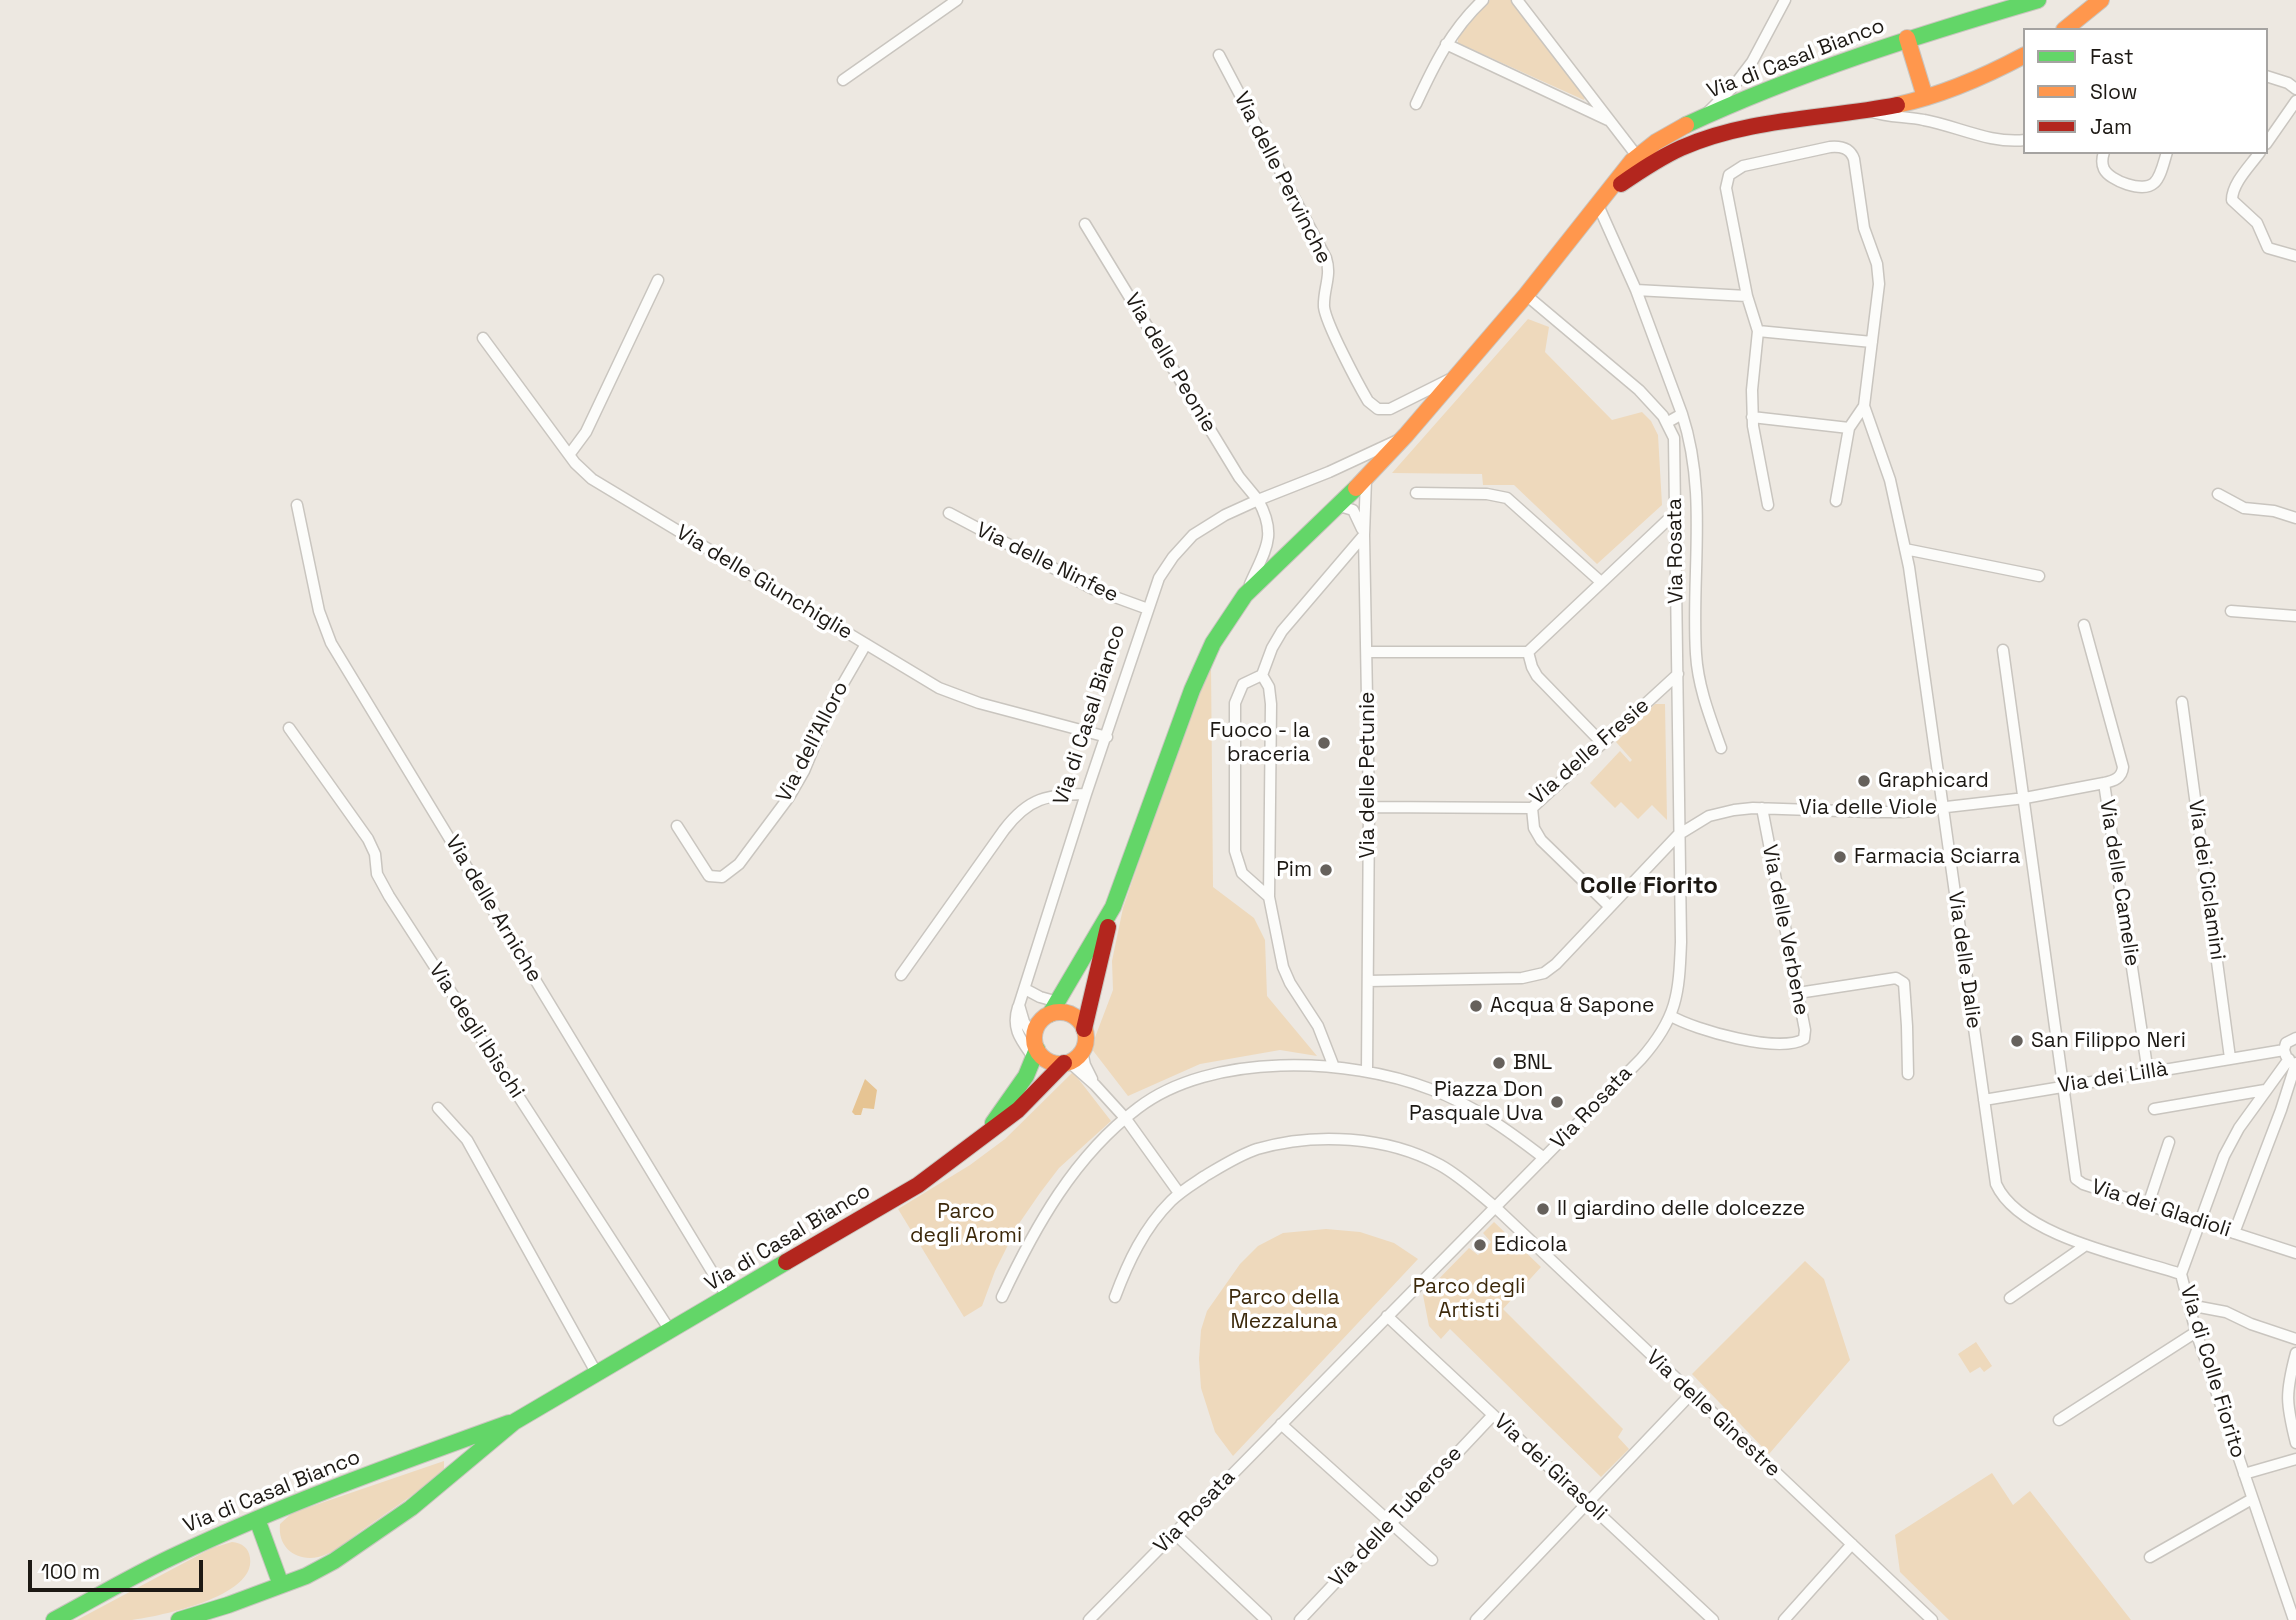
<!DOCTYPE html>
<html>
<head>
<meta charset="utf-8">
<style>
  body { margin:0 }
  #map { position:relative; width:2296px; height:1620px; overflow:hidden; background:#ede8e1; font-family:"Space Grotesk",sans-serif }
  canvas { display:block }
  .legend { position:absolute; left:2023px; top:28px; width:245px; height:126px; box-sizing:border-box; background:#fff; border:2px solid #a5a3a1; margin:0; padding:9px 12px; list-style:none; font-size:21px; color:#1d1914 }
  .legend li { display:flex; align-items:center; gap:14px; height:35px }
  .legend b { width:35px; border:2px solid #a5a3a1 }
  .scale { position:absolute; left:28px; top:1560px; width:175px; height:32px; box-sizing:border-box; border:4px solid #1d1914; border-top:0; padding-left:9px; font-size:21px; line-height:24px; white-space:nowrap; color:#1d1914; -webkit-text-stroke:5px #fff; paint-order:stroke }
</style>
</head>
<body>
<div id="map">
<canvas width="2296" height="1620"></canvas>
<ul class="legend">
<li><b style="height:9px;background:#63d668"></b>Fast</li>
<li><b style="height:9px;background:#ff974d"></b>Slow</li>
<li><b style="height:9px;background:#b3261e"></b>Jam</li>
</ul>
<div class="scale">100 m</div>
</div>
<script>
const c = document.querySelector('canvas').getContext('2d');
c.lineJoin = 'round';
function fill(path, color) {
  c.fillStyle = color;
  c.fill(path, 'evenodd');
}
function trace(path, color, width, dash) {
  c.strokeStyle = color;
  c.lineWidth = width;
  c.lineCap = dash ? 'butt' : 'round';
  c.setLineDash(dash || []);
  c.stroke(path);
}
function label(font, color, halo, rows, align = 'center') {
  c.font = font + ' "Space Grotesk",sans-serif';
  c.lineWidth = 7;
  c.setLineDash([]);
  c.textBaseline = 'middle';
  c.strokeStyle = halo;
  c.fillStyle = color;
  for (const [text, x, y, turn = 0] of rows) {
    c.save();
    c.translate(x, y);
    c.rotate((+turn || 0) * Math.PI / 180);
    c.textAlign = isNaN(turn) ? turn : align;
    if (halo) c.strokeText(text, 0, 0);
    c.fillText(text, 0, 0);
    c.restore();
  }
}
const green = new Path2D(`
  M1490,0h24l72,95 -2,5 -126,-57v-8z
  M1528,319l21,8 -4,25 67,68 30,-8 9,9 7,14 4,70 -65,59 -83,-79h-31l-1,-11 -90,-1z
  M1211,665l2,222 41,31 11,22 2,56 50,60 -37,-6 -80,14 -72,32 -37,-48 22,-58 -1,-29 11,-53 52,-152z
  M1655,704h10l2,116 -15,-15 -14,14 -17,-17 -6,6 -25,-25 30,-32 10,11 2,-2 -16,-18z
  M1073,1072l38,49 -52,47 -19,25 -22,32 -23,46 -13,35 -18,11 -66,-108 72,-44 35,-26z
  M1494,1222l47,45 -38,42 120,120 -5,8 11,12 -28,28 -151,-148 -9,10 -12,-13 -6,-31 46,-47 9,7 13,-13 -8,-9z
  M1326,1229l34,3 34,11 24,16 -185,197 -18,-24 -14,-44 -2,-29 2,-29 6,-19 33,-47 18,-18 25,-13z
  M1805,1261l19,18 26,81 -81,94 -77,-80z
  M1976,1342l16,24 -8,6 -4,-5 -10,6 -12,-19z
  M444,1461v8l-14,14c-24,17 -48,33 -72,50 -9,7 -20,17 -31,21 -24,11 -50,-2 -47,-30l12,-11z
  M1992,1473l21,32 17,-14 101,129h-182l-49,-48 -5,-37z
  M232,1542c10,1 17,6 18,16 6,39 -90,58 -118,62 -17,0 -37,0 -55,0l135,-72z`);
const water = new Path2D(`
  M865,1079l12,11 -3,19 -11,-1 -2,7h-6l-3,-3z`);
const street = new Path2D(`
  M1517,0l120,156
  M1446,44l162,76
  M1219,55l107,203c6,18 -3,31 -2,49 2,17 34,77 44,94l10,8h12l60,-30
  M2266,76l22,7 8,6
  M843,80l114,-80
  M1416,104c18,-39 35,-74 67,-104
  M1870,111c18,7 36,5 54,9 33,6 66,24 101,20
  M1708,112l25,-25 19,-25 33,-62
  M2266,144l30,-43
  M2104,152c-2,6 -3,11 0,17 6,12 39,24 50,14 7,-6 10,-22 13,-31
  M2260,152c-9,13 -28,31 -28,48l25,23 11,25 28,8
  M1598,205l38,85 46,124
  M1636,290l111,6 11,35 114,11
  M1747,296l-21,-108 3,-13 14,-9 87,-19c11,-1 20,1 24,12l10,69 13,36 2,20 -15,122 -15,22 -13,73
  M1758,331l-6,59 1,36 15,79
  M483,338l92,125 17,16 347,209 40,15 128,34
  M1864,406l26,74 19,87 87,617c24,53 134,73 185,90
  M1752,417l97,11
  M1668,422l14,-8c26,79 9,159 14,240 2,33 14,63 25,94
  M569,455l17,-23 72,-152
  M1366,479l-2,56 5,272 -2,264
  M1416,493l71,1 20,4 94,84
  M2218,494l26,14 30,3 22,7
  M297,505l22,106 12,32 397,655
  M1332,509l11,-2 10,3 9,19
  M949,513l144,76 55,20
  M1905,549l134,27
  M1250,584c15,-34 28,-48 8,-84l71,-28 69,-32
  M2231,611l65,5
  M2084,625l39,142c-1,11 -9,14 -19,16l44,290
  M2003,650l73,529 7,5 213,69
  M1367,652h161l148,-140
  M1528,652l4,15 5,9 65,67
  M1262,675l7,12 2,17 -2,193 14,70 7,16 28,43 16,41
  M1262,675l-19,9 -8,19v148l7,22 27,24
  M1262,675l10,-27 10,-17 82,-96
  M2182,702l48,356
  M289,728l79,111 7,15 2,20 12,22 282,436
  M1369,807l163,1 146,-134
  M1532,808l2,20 7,12 69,67
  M677,826l32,50 13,1 17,-13 50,-67 15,-26 29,-70 33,-57
  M901,975l103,-145c25,-33 43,-35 82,-36
  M1368,981l154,-3 22,-5 12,-9 122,-129 31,-19 25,-6 19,-2 118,4h32l122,-14 79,-15
  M1025,989l15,8 18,5
  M1798,993l98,-15 8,5 3,43 1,48
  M1018,1007c-7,22 3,33 15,50
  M1671,1016c24,14 108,38 133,23l1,-9 -43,-222
  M1034,1038l-10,-16 -5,-17 67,-211 73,-216 14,-21 20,-22 32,-20 33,-15 -19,-23 -154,-253
  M1082,1051l3,14 7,14
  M2286,1056l-2,-6 2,-7 10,-5
  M2289,1059l-50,69 -15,28 -43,118 15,58 98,288
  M1069,1062l26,23 31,34 53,74
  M1984,1100l300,-50
  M438,1108l29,32 130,234
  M2154,1109l111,-19
  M2148,1205l21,-63
  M2234,1233l47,-123 15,-47
  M1002,1297c33,-70 72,-141 136,-189 73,-56 210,-51 292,-19 42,15 79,42 114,69
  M1115,1297c13,-35 29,-69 56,-96 10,-10 22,-17 34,-25 17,-10 34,-21 52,-27 58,-17 130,-13 183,16 20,11 37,27 55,42l437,413
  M2010,1298l76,-53
  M2189,1305l37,7 25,12 45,15
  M1387,1316l326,304
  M2296,1353c-11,41 -10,50 0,90
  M2059,1420l137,-88
  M1281,1424l151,136
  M2244,1474l52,-15
  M1174,1533l92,87
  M2150,1557l102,-58
  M1089,1620l552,-561c36,-41 38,-64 40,-117l-7,-504 -11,-22 -24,-26 -113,-95
  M1300,1620l193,-205
  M1476,1620l215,-226
  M1784,1620l68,-76`);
const fast = new Path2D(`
  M1686,125c114,-53 232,-90 352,-125
  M1050,1014l63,-107 79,-217 21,-47 32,-48 111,-107
  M993,1123l33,-47 11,-27
  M257,1519l24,66
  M54,1620c39,-21 78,-44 118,-63 109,-52 223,-93 337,-134
  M179,1620l49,-15 78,-29 28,-15 77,-53 103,-86 272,-160`);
const slow = new Path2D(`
  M2064,30l37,-30
  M1907,38l18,59
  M1897,105c46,-10 87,-28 128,-50
  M1356,488l50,-53 120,-140 106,-134 24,-19 30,-17
  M1034 1038a26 26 0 1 1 52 0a26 26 0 1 1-52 0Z`);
const jam = new Path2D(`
  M1621,184c19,-13 38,-26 60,-36 67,-30 145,-29 216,-43
  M1084,1029l24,-102
  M786,1262l132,-77 100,-75 46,-47`);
const markers = [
  [1324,743,7,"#66615c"],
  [1864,781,7,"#66615c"],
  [1840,857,7,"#66615c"],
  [1326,870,7,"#66615c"],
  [1476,1006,7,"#66615c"],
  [2017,1041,7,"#66615c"],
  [1499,1063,7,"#66615c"],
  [1557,1102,7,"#66615c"],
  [1543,1209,7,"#66615c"],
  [1480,1245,7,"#66615c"]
];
const streetNames = [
  ["Via di Casal Bianco",1796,59,-21],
  ["Via delle Pervinche",1282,178,63],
  ["Via delle Peonie",1170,363,59],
  ["Via Rosata",1676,551,-91],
  ["Via delle Ninfee",1047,563,26],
  ["Via delle Giunchiglie",764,583,31],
  ["Via di Casal Bianco",1090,715,-72],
  ["Via dell'Alloro",813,742,-63],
  ["Via delle Fresie",1590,752,-41],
  ["Via delle Petunie",1368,775,-90],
  ["Via delle Viole",1868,808],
  ["Via dei Ciclamini",2206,880,82],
  ["Via delle Camelie",2119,883,81],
  ["Via delle Arniche",493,909,59],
  ["Via delle Verbene",1785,930,79],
  ["Via delle Dalie",1964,960,82],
  ["Via degli Ibischi",476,1031,57],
  ["Via dei Lillà",2113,1078,-9],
  ["Via Rosata",1592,1108,-46],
  ["Via dei Gladioli",2161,1209,18],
  ["Via di Casal Bianco",788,1238,-31],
  ["Via di Colle Fiorito",2212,1372,73],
  ["Via delle Ginestre",1713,1414,43],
  ["Via dei Girasoli",1550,1468,43],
  ["Via di Casal Bianco",272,1492,-22],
  ["Via Rosata",1195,1512,-46],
  ["Via delle Tuberose",1396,1517,-47]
];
const poiNames = [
  ["Fuoco - la",1310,731,"right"],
  ["braceria",1310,755,"right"],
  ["Graphicard",1878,781],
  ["Farmacia Sciarra",1854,857],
  ["Pim",1312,870,"right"],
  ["Acqua & Sapone",1490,1006],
  ["San Filippo Neri",2031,1041],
  ["BNL",1513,1063],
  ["Piazza Don",1543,1090,"right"],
  ["Pasquale Uva",1543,1114,"right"],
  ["Il giardino delle dolcezze",1557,1209],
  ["Edicola",1494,1245]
];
const parkNames = [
  ["Parco",966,1212],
  ["degli Aromi",966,1236],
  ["Parco degli",1469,1287],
  ["Artisti",1469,1311],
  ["Parco della",1284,1298],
  ["Mezzaluna",1284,1322]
];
const quarterNames = [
  ["Colle Fiorito",1649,886]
];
fill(green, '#eed9bc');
fill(water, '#e6c493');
trace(street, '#c9c5bf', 13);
trace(fast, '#c9c5bf', 18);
trace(slow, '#c9c5bf', 18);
trace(jam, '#c9c5bf', 18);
trace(street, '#fcfcfa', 10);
trace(fast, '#63d668', 16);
trace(slow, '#ff974d', 16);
trace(jam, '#b3261e', 16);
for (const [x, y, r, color] of markers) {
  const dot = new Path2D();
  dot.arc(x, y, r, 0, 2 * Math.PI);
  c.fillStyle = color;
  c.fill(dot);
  trace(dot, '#fff', 2.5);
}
label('21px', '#1d1914', '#fff', streetNames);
label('21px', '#1d1914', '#fff', poiNames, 'left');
label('21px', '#3c290b', '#fff', parkNames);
label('bold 24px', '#1d1914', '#fff', quarterNames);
</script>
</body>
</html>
